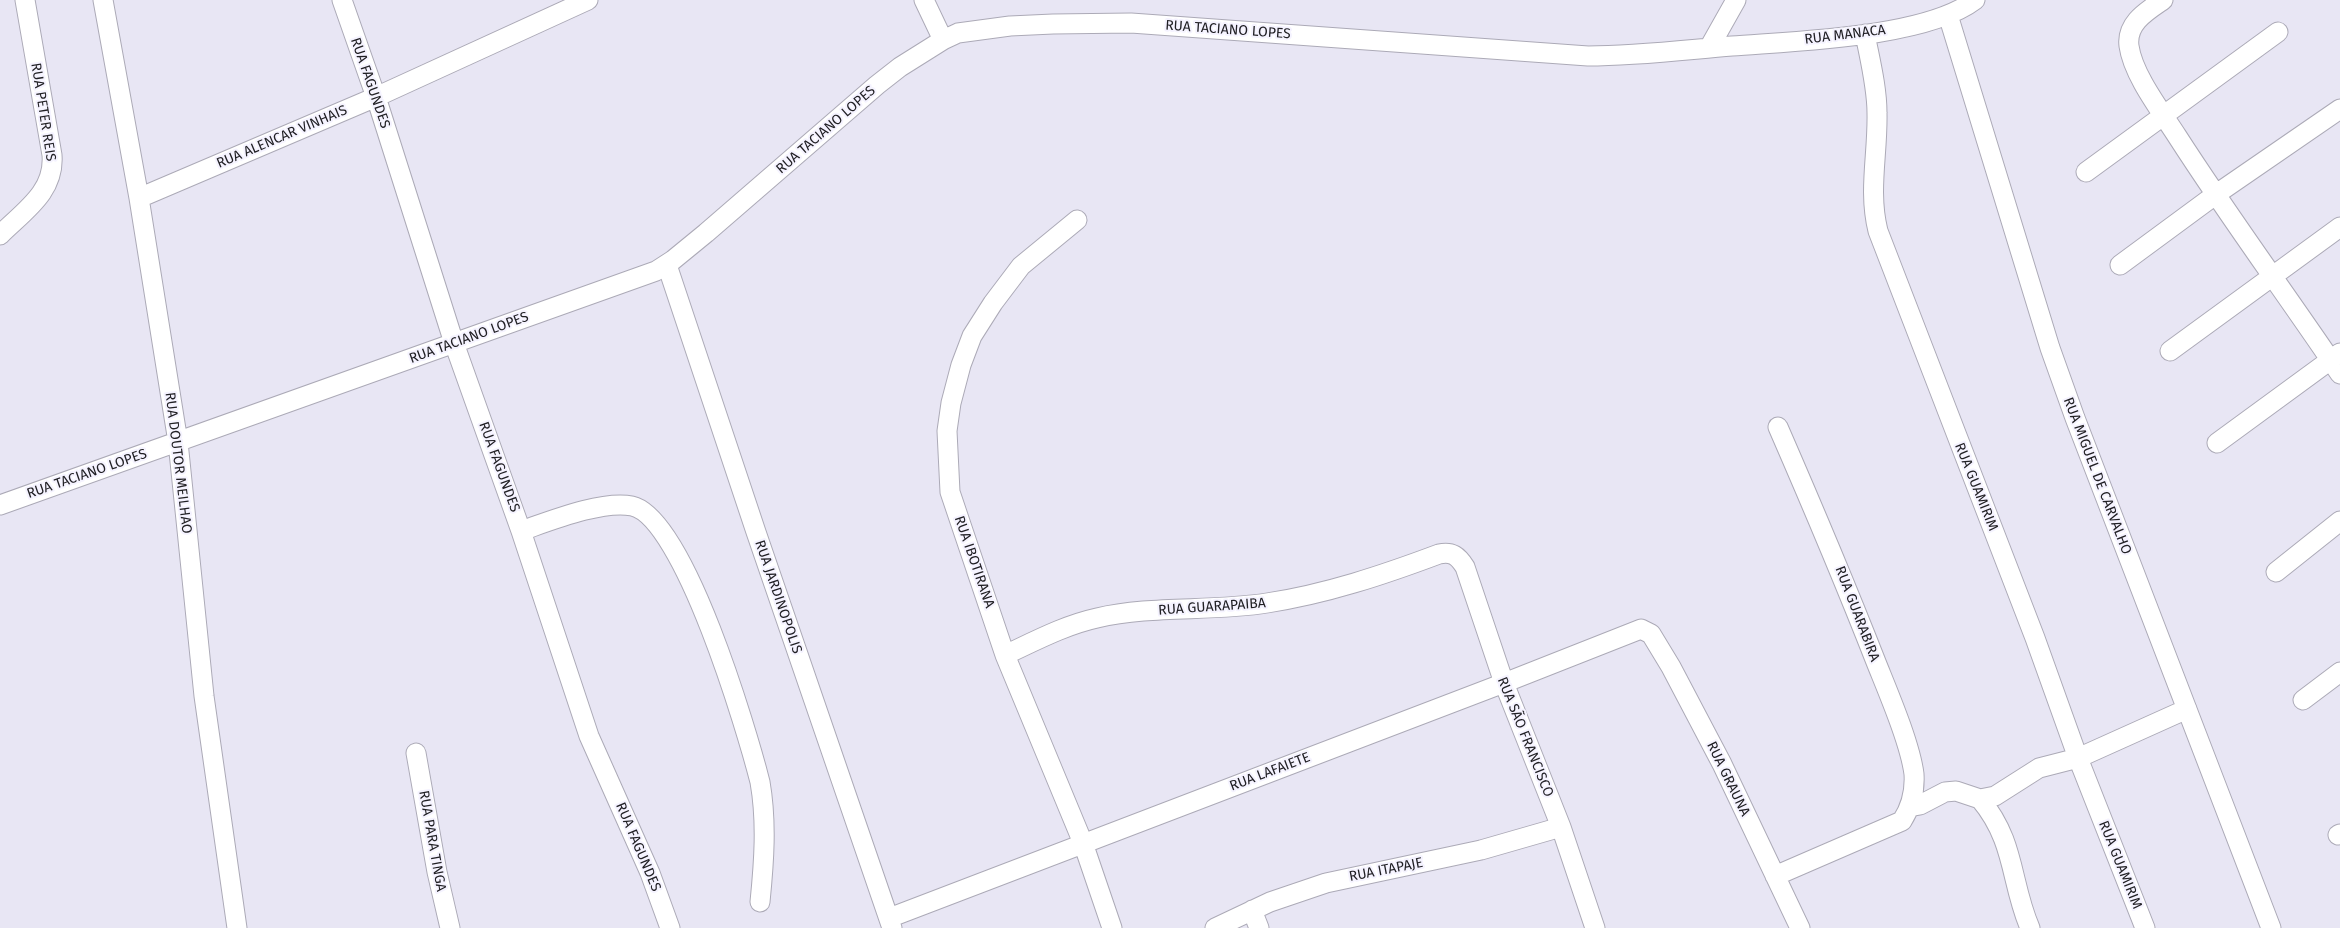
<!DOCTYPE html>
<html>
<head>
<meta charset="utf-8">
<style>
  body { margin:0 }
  canvas { display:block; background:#e8e6f4 }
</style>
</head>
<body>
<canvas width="2340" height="928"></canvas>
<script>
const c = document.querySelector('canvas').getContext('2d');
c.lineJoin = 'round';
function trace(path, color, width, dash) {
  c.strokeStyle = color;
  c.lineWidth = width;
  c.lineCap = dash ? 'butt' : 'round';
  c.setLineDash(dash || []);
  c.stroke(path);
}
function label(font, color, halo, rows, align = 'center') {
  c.font = font + ' "Fira Sans",sans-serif';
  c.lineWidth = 4;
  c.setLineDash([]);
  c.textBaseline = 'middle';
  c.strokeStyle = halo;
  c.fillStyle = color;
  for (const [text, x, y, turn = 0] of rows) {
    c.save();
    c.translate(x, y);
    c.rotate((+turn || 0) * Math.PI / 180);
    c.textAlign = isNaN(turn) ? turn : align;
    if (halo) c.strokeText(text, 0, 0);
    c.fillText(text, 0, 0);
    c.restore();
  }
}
const minor = new Path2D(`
  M103,0l36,198 39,244 26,254 33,232
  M342,0l34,97 78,246 67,188 68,205 61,137 20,55
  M924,0l19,40
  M2163,0c-16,11 -37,23 -34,46 4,29 32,65 48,90 52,81 109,158 163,238
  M1948,15l102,333 25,70 196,510
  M1865,34c5,26 12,53 12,79 1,41 -9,78 1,118l157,407 43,120 67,170
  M1709,48l27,-48
  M2086,172l192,-140
  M139,198l237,-101 212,-97
  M1077,220l-56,46 -28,37 -21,33 -11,29 -10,38 -4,28 3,61 55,163 78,188 29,85
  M0,235c24,-24 55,-43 52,-80l-27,-155
  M667,265l89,267 136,396
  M2120,265l95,-70 125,-86
  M2170,351l170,-124
  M2217,443l123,-90
  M0,505l656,-234 17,-11 33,-27 171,-148 23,-18 43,-27 15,-7 52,-7 43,-2 78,-1 457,33c48,0 96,-6 144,-10 63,-5 193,-8 243,-46
  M521,531c29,-10 81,-31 111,-25 52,11 115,225 128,276 7,40 4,80 0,120
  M2276,572l64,-51
  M1005,655c30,-14 60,-30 92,-37 54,-13 114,-6 170,-15 59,-9 116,-28 172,-49 13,-3 19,2 26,13l39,116 57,144 34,101
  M2303,700l37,-28
  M416,753l21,119 13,56
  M1980,799c36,43 30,83 50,129
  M1909,807l11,-2 25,-13 11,-1 24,8 15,-3 44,-28 39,-10 109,-49
  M2338,835l2,-1
  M1775,876l127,-55c9,-14 13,-31 12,-47 -4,-31 -26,-82 -38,-112 -31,-79 -64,-157 -98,-235
  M1252,910l7,18
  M889,918l615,-235 137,-54 10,5 20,33 51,97 78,164
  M1215,928l55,-26 56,-19 155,-33 80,-23`);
const streetNames = [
  ["RUA TACIANO LOPES",1228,30,4],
  ["RUA MANACA",1845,35,-7],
  ["RUA FAGUNDES",370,83,71],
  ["RUA PETER REIS",43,112,81],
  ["RUA TACIANO LOPES",826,130,-41],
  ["RUA ALENCAR VINHAIS",282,137,-23],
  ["RUA TACIANO LOPES",469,338,-20],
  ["RUA DOUTOR MEILHAO",178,463,83],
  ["RUA FAGUNDES",499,467,70],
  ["RUA TACIANO LOPES",87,474,-19],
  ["RUA MIGUEL DE CARVALHO",2097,476,69],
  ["RUA GUAMIRIM",1976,487,68],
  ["RUA IBOTIRANA",974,562,71],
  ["RUA JARDINOPOLIS",778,597,71],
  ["RUA GUARAPAIBA",1212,607,-4],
  ["RUA GUARABIRA",1857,614,69],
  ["RUA SÃO FRANCISCO",1525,737,68],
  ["RUA LAFAIETE",1270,772,-21],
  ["RUA GRAUNA",1728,779,64],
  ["RUA PARA TINGA",432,841,80],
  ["RUA FAGUNDES",638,847,67],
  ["RUA GUAMIRIM",2120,865,68],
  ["RUA ITAPAJE",1386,870,-11]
];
trace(minor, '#acaab7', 21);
trace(minor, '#fff', 19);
label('14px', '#212025', '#f5f3ff', streetNames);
</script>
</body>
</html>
